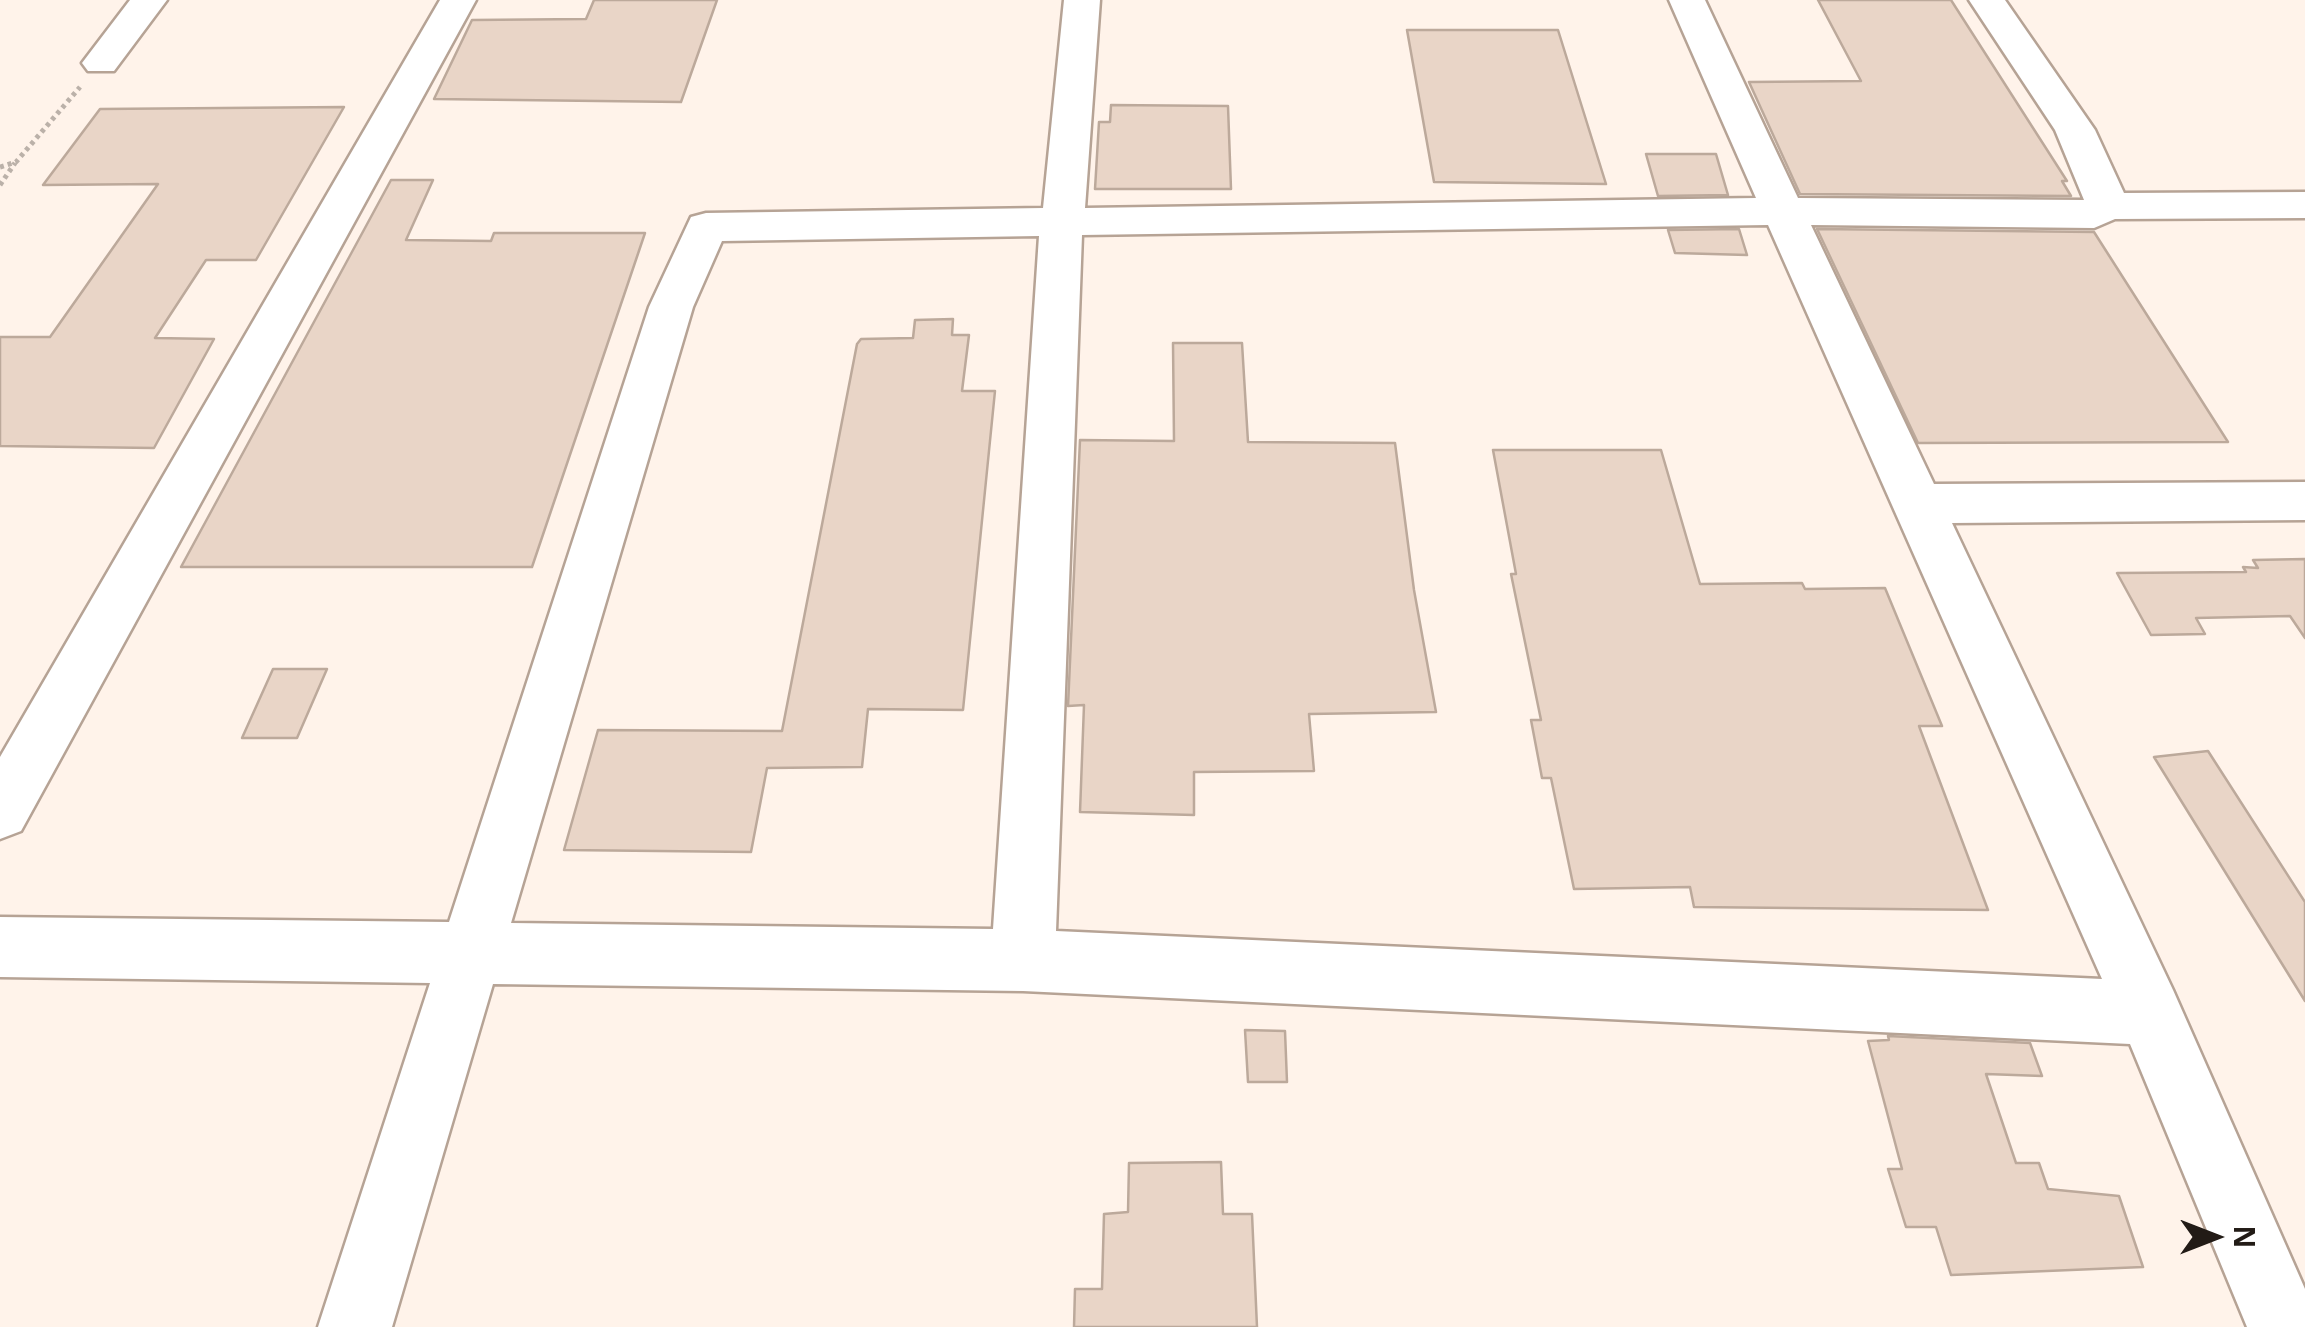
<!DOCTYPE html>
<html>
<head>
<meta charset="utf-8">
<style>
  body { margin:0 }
  #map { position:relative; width:2305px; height:1327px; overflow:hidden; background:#fff3ea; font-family:"Noto Sans",sans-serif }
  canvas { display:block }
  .north { position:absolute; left:2165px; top:1187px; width:100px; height:100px; -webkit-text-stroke:8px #fff; paint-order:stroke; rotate:90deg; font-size:28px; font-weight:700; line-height:40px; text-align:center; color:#221b16 }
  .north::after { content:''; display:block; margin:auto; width:35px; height:45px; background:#221b16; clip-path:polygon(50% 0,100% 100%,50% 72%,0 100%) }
</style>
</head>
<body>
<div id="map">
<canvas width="2305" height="1327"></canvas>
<div class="north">N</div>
</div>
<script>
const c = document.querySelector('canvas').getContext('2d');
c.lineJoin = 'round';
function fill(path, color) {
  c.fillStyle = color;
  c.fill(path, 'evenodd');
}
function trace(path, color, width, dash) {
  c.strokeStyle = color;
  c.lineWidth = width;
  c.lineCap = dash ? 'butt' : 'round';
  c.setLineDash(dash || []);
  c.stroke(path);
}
const building = new Path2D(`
  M594,0h123l-36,102 -247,-3 38,-79 114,-1z
  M1818,0h133l116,181h-5l9,15 -271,-2 -51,-112 112,-1z
  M1407,30h151l48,154 -172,-2z
  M1111,105l117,1 3,83h-136l4,-67h11z
  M344,107l-88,153h-50l-51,78 59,1 -60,109 -154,-2v-109h50l108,-153 -115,1 57,-76z
  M1646,154h70l12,41 -70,1z
  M391,180h42l-27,60 85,1 3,-8h151l-113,334h-351z
  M1739,229l8,26 -72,-2 -7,-23z
  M1817,229l277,3 134,210 -310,1z
  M953,319l-1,16h17l-7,56h33l-32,319 -95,-1 -6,58 -95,1 -16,84 -187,-2 34,-120 184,1 75,-387 4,-5 52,-1 2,-18z
  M1173,343h69l6,99 147,1 19,147 22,122 -127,2 5,57 -120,1v43l-114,-3 4,-107 -16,1 12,-266 94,1z
  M1493,450h168l39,134 102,-1 3,6 80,-1 57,138h-23l69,184 -294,-3 -4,-20 -116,2 -23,-111h-9l-11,-58h10l-30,-146h5z
  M2305,559v79l-15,-22 -94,2 9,16 -54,1 -34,-62 129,-1 -3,-5 15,1 -5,-8z
  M273,669h54l-30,69h-55z
  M2208,751l97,151v99l-151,-244z
  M1245,1030l40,1 2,51h-39z
  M1888,1036l142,7 12,33 -56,-2 30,89h23l9,26 71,7 24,71 -192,8 -15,-48h-30l-18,-58h14l-34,-128 21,-1z
  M1221,1162l2,52h29l5,113h-183l1,-38h27l2,-75 24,-2 1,-49z`);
const path = new Path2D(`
  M0,167l16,-5 64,-75
  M0,185l15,-22`);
const minor = new Path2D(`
  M130,0h37l-53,71h-26l-6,-8z
  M440,0h36l-455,831 -21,8v-82z
  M1064,0h36l-15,208 671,-10 -87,-198h36l93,198 286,2 -29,-70 -86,-130h36l90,130 29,63 181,-1v26l-190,1 -21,9 -283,-3 123,259 371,-2v38l-353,3 221,467 132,299v38h-58l-117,-283 -1107,-53 -530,-7 -101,343h-74l112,-344 -430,-6v-60l449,5 200,-615 42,-90 15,-4 337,-5zM1768,225l334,754 -1046,-48 26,-696zM1039,236l-46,693 -482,-6 182,-616 29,-66z`);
fill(building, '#e9d5c7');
trace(building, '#bca99b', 2.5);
trace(minor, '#b6a395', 5);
trace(path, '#bbb1a9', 5, [4, 4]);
fill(minor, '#fff');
</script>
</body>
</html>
